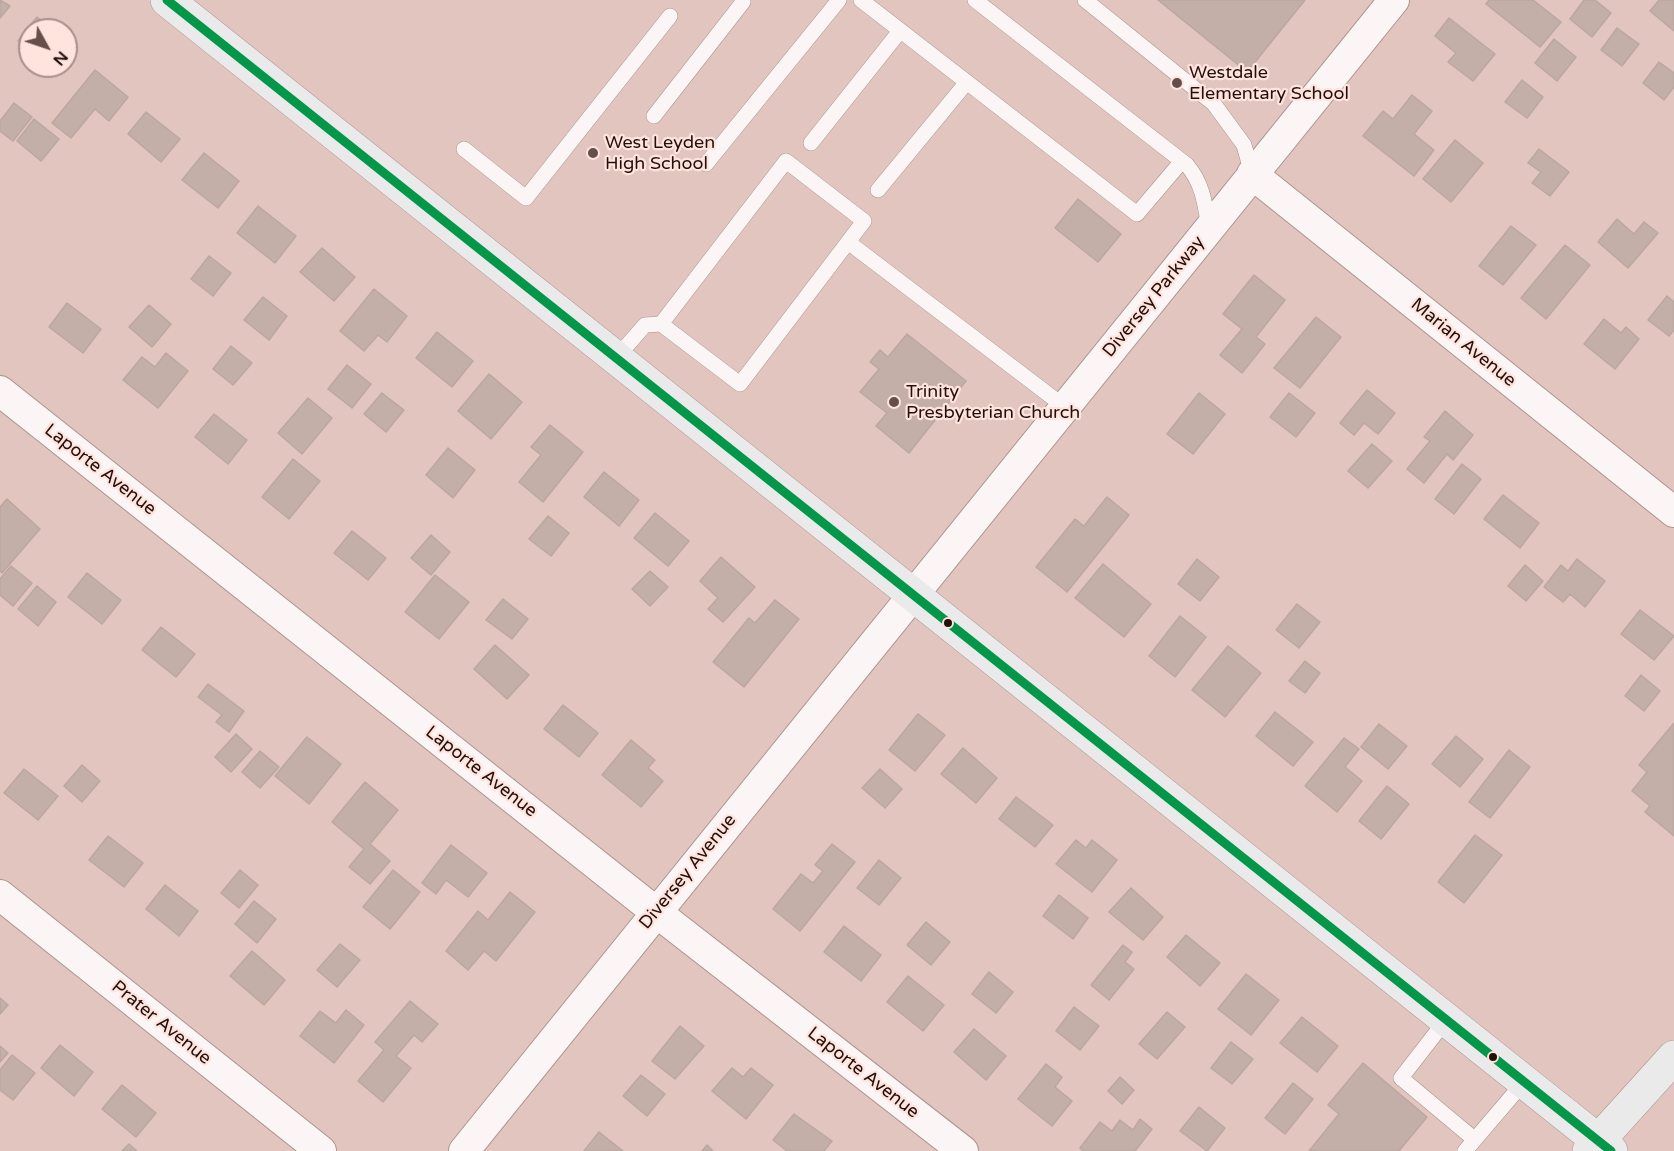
<!DOCTYPE html>
<html>
<head>
<meta charset="utf-8">
<style>
  body { margin:0 }
  #map { position:relative; width:1674px; height:1151px; overflow:hidden; background:#e2c5bf; font-family:"Varela Round",sans-serif }
  canvas { display:block }
  .north { position:absolute; left:18px; top:18px; width:60px; height:60px; box-sizing:border-box; background:#ffe3dd; border:2px solid #a78f8a; border-radius:50%; rotate:130deg; font-size:16px; font-weight:700; line-height:24px; text-align:center; color:#23100d }
  .north::after { content:''; display:block; margin:auto; width:21px; height:27px; background:#664f4b; clip-path:polygon(50% 0,100% 100%,50% 72%,0 100%) }
</style>
</head>
<body>
<div id="map">
<canvas width="1674" height="1151"></canvas>
<div class="north">N</div>
</div>
<script>
const c = document.querySelector('canvas').getContext('2d');
c.lineJoin = 'round';
function fill(path, color) {
  c.fillStyle = color;
  c.fill(path, 'evenodd');
}
function trace(path, color, width, dash) {
  c.strokeStyle = color;
  c.lineWidth = width;
  c.lineCap = dash ? 'butt' : 'round';
  c.setLineDash(dash || []);
  c.stroke(path);
}
function label(font, color, halo, rows, align = 'center') {
  c.font = font + ' "Varela Round",sans-serif';
  c.lineWidth = 4.5;
  c.setLineDash([]);
  c.textBaseline = 'middle';
  c.strokeStyle = halo;
  c.fillStyle = color;
  for (const [text, x, y, turn = 0] of rows) {
    c.save();
    c.translate(x, y);
    c.rotate((+turn || 0) * Math.PI / 180);
    c.textAlign = isNaN(turn) ? turn : align;
    if (halo) c.strokeText(text, 0, 0);
    c.fillText(text, 0, 0);
    c.restore();
  }
}
const building = new Path2D(`
  M0,0l10,6 -10,12z
  M1158,0h147l-58,72z
  M1489,0h44l28,22 -21,25 -54,-43z
  M1584,0h11l16,13 -19,24 -22,-18z
  M1659,0h15v31l-24,-20z
  M37,17l16,13h-23v21l-12,-10z
  M1449,18l46,36 -22,27 -25,-19 8,-9 -21,-17z
  M1617,28l22,16 -17,22 -21,-16z
  M1554,39l22,18 -19,24 -22,-18z
  M1659,62l15,11v14l-10,13 -21,-17z
  M95,70l33,27 -19,24 -14,-12 -24,29 -19,-15z
  M1522,80l21,17 -16,21 -22,-16z
  M1412,95l20,16 -18,23 20,16 -20,26 -51,-40 20,-25 10,8z
  M14,103l18,14 -19,24 -13,-10v-10z
  M146,112l34,27 -19,23 -33,-28z
  M34,119l25,20 -18,22 -24,-20z
  M1455,140l28,23 -32,39 -28,-23z
  M1539,149l30,23 -19,24 -18,-13 9,-11 -13,-9z
  M204,153l35,28 -21,27 -36,-28z
  M1078,199l43,35 -23,28 -43,-34z
  M258,206l38,30 -21,27 -38,-30z
  M1617,219l17,15 10,-12 14,11 -30,35 -30,-26z
  M1511,226l25,19 -33,40 -24,-19z
  M1565,245l25,20 -44,54 -25,-21z
  M322,248l33,29 -21,24 -34,-29z
  M209,256l22,17 -18,23 -22,-17z
  M1254,275l31,25 -29,37 9,7 -23,29 -22,-18 22,-26 -19,-15z
  M374,289l33,27 -20,26 -9,-7 -14,16 -24,-20z
  M1667,296l7,6v28l-5,6 -21,-16z
  M263,297l24,19 -18,24 -25,-20z
  M67,303l34,26 -18,24 -34,-26z
  M149,305l22,19 -19,23 -23,-20z
  M1316,317l25,20 -41,51 -26,-20z
  M1604,319l17,14 5,-6 13,12 -24,30 -31,-25z
  M437,332l36,29 -21,26 -36,-29z
  M907,334l59,47 -57,72 -33,-27 11,-13 -27,-21 19,-23 -9,-7 10,-12 8,7z
  M231,346l21,17 -19,22 -20,-16z
  M166,353l22,18 -30,37 -35,-28 19,-23 13,10z
  M347,365l24,19 -19,24 -24,-19z
  M489,374l33,28 -31,37 -33,-28z
  M1367,390l28,23 -17,21 -14,-11 -10,12 -14,-12z
  M382,393l22,17 -18,22 -22,-18z
  M1199,393l26,21 -32,40 -26,-20z
  M1289,393l26,20 -19,24 -26,-20z
  M308,398l24,20 -30,36 -24,-21z
  M1445,411l28,24 -20,25 -6,-6 -23,29 -17,-14 23,-28 -6,-4z
  M214,414l33,26 -19,24 -33,-27z
  M550,425l33,27 -40,50 -24,-20 22,-27 -10,-8z
  M1372,444l20,17 -24,27 -20,-17z
  M448,448l27,22 -22,28 -27,-23z
  M293,459l27,22 -31,38 -27,-22z
  M1462,464l19,15 -27,35 -19,-15z
  M604,472l35,28 -20,26 -35,-29z
  M1503,495l36,28 -19,25 -36,-29z
  M1107,497l22,18 -62,77 -31,-25 39,-48 9,7z
  M7,499l33,30 -38,44 -2,-2v-64z
  M655,513l34,28 -21,25 -34,-28z
  M548,516l21,17 -18,23 -22,-17z
  M352,531l34,27 -18,22 -34,-27z
  M431,535l19,17 -19,23 -20,-17z
  M721,557l34,30 -32,35 -15,-13 10,-11 -18,-17z
  M1197,559l22,18 -19,24 -22,-17z
  M1577,559l28,22 -20,26 -15,-13 -7,8 -19,-15 17,-22 7,6z
  M1103,564l48,40 -27,33 -49,-39z
  M1525,565l18,16 -17,20 -18,-15z
  M11,566l21,17 -19,23 -13,-11v-16z
  M650,571l18,16 -18,19 -18,-17z
  M87,573l34,27 -19,24 -34,-27z
  M435,575l34,27 -30,37 -34,-27z
  M37,586l19,16 -18,24 -20,-17z
  M503,599l25,20 -16,20 -26,-19z
  M775,600l24,19 -55,68 -31,-25 36,-44 6,5z
  M1297,604l23,18 -21,26 -23,-18z
  M1640,610l34,26 -20,24 -33,-26z
  M1180,616l26,21 -31,40 -26,-21z
  M161,627l34,27 -19,23 -34,-27z
  M495,645l34,30 -22,24 -33,-30z
  M1228,646l33,27 -36,44 -33,-27z
  M1305,661l15,12 -15,20 -16,-12z
  M1641,675l19,16 -16,20 -19,-15z
  M208,684l36,27 -15,21 -13,-10 6,-7 -24,-18z
  M563,705l35,28 -19,24 -35,-28z
  M1275,712l38,30 -20,24 -37,-30z
  M918,714l27,21 -30,36 -26,-21z
  M1674,723v113l-29,-24 5,-6 -18,-15 15,-19 -8,-7z
  M1379,724l28,22 -19,23 -27,-22z
  M236,734l16,15 -21,23 -16,-15z
  M1456,736l27,23 -23,28 -28,-23z
  M307,737l34,27 -32,40 -34,-28z
  M1344,738l15,11 -14,18 17,14 -25,31 -32,-26z
  M631,740l24,20 -7,8 15,13 -22,26 -39,-32z
  M963,748l34,30 -21,25 -35,-29z
  M1509,750l21,17 -40,51 -21,-16z
  M260,751l19,16 -19,21 -18,-16z
  M82,765l18,16 -18,21 -18,-16z
  M24,769l34,27 -20,24 -34,-27z
  M880,769l22,20 -17,19 -23,-20z
  M365,782l33,28 -28,34 20,17 -20,23 -21,-17 15,-18 -32,-27z
  M1387,786l22,18 -28,35 -22,-18z
  M1016,797l37,28 -18,22 -36,-28z
  M1475,835l27,20 -38,48 -26,-21z
  M108,836l35,27 -19,24 -35,-27z
  M1076,840l10,8 6,-8 25,20 -25,32 -36,-28z
  M832,844l23,18 -55,69 -27,-22 28,-35 12,9 10,-12 -8,-6z
  M451,845l36,28 -19,24 -22,-17 -10,14 -14,-11z
  M879,860l22,18 -22,27 -22,-17z
  M240,870l18,15 -19,23 -18,-15z
  M393,870l27,22 -30,37 -27,-22z
  M165,885l33,26 -19,25 -33,-27z
  M1131,888l32,29 -20,23 -34,-28z
  M510,892l25,20 -39,49 -12,-10 -16,19 -22,-19 32,-40 10,9z
  M1059,895l29,23 -15,21 -30,-23z
  M254,901l22,18 -19,24 -22,-19z
  M926,922l24,20 -19,23 -24,-20z
  M844,926l37,29 -20,26 -37,-29z
  M1186,935l34,28 -20,23 -33,-29z
  M340,944l20,16 -23,27 -20,-17z
  M1123,945l9,7 -7,10 9,7 -25,31 -18,-15z
  M252,951l33,29 -21,25 -34,-29z
  M989,972l24,20 -17,21 -24,-19z
  M1246,974l33,26 -28,35 -33,-26z
  M908,976l36,29 -21,26 -36,-29z
  M0,998l8,7 -8,9z
  M410,1001l28,23 -16,18 -8,-7 -18,21 15,12 -28,34 -25,-21 26,-31 -9,-8z
  M1074,1007l25,19 -19,24 -24,-19z
  M346,1010l18,15 -30,38 -34,-27 20,-25 16,12z
  M1167,1012l18,15 -28,32 -18,-15z
  M1302,1017l36,29 -21,26 -37,-29z
  M680,1026l24,20 -29,33 -23,-18z
  M974,1029l32,27 -20,24 -32,-28z
  M1231,1042l22,17 -21,25 -21,-16z
  M60,1045l33,27 -19,24 -33,-28z
  M0,1046l8,7 -8,9z
  M12,1055l23,18 -22,27 -13,-10v-20z
  M1363,1063l64,54 -28,34h-90l30,-37 -11,-9z
  M1046,1064l16,13 -7,10 17,14 -20,25 -34,-27z
  M732,1068l11,9 8,-9 22,17 -27,34 -34,-28z
  M641,1075l24,19 -18,22 -24,-20z
  M1120,1077l14,13 -12,14 -14,-13z
  M1293,1083l20,16 -28,35 -20,-16z
  M122,1085l34,28 -20,24 -34,-28z
  M1199,1107l26,21 -18,23 -27,-20z
  M794,1114l38,27 -8,10h-37l-14,-11z
  M1140,1119l12,10 -17,22h-52l-3,-3 20,-26 12,9 8,-11 13,10z
  M599,1132l24,19h-39z
  M129,1144l8,7h-15z
  M707,1145l6,6h-11z`);
const lane = new Path2D(`
  M861,0l276,214 45,-53
  M975,0l212,165c16,19 18,39 22,63
  M1085,0l129,104 30,41 8,29
  M654,116l89,-114
  M811,143l89,-112
  M464,149l62,49 144,-182
  M706,164l133,-164
  M878,190l89,-108
  M848,242l16,-21 -78,-60 -125,163 79,60 108,-142 217,165
  M616,358l29,-33 16,-1
  M1446,1020l-45,58 73,61
  M1465,1151l59,-69`);
const street = new Path2D(`
  M1252,174l422,338
  M0,391l656,521 307,239
  M0,895l321,256
  M464,1151l930,-1151`);
const secondary = new Path2D(`
  M167,0l1444,1151
  M1589,1151l85,-94`);
const bus1 = new Path2D(`
  M167,0l1444,1151`);
const markers = [
  [1177,83,6,"#664f4b"],
  [593,153,6,"#664f4b"],
  [894,402,6,"#664f4b"],
  [948,623,5,"#23100d"],
  [1493,1057,5,"#23100d"]
];
const poiNames = [
  ["Westdale",1189,73],
  ["Elementary School",1189,94],
  ["West Leyden",605,143],
  ["High School",605,164],
  ["Trinity",906,392],
  ["Presbyterian Church",906,413]
];
const streetNames = [
  ["Diversey Parkway",1154,297,-51],
  ["Marian Avenue",1463,343,39],
  ["Laporte Avenue",100,470,38],
  ["Laporte Avenue",481,772,38],
  ["Diversey Avenue",688,872,-51],
  ["Prater Avenue",161,1023,39],
  ["Laporte Avenue",863,1073,38]
];
fill(building, '#c4afa8');
trace(building, '#bca7a0', 1.5);
trace(lane, '#aa948f', 16);
trace(street, '#aa948f', 32);
trace(secondary, '#aa948f', 34);
trace(lane, '#fbf6f5', 15);
trace(street, '#fbf6f5', 30);
trace(secondary, '#ebeaea', 33);
trace(bus1, '#04974a', 9);
for (const [x, y, r, color] of markers) {
  const dot = new Path2D();
  dot.arc(x, y, r, 0, 2 * Math.PI);
  c.fillStyle = color;
  c.fill(dot);
  trace(dot, '#ffe3dd', 2);
}
label('18px', '#23100d', '#ffe3dd', poiNames, 'left');
label('18px', '#23100d', '#ffe3dd', streetNames);
</script>
</body>
</html>
